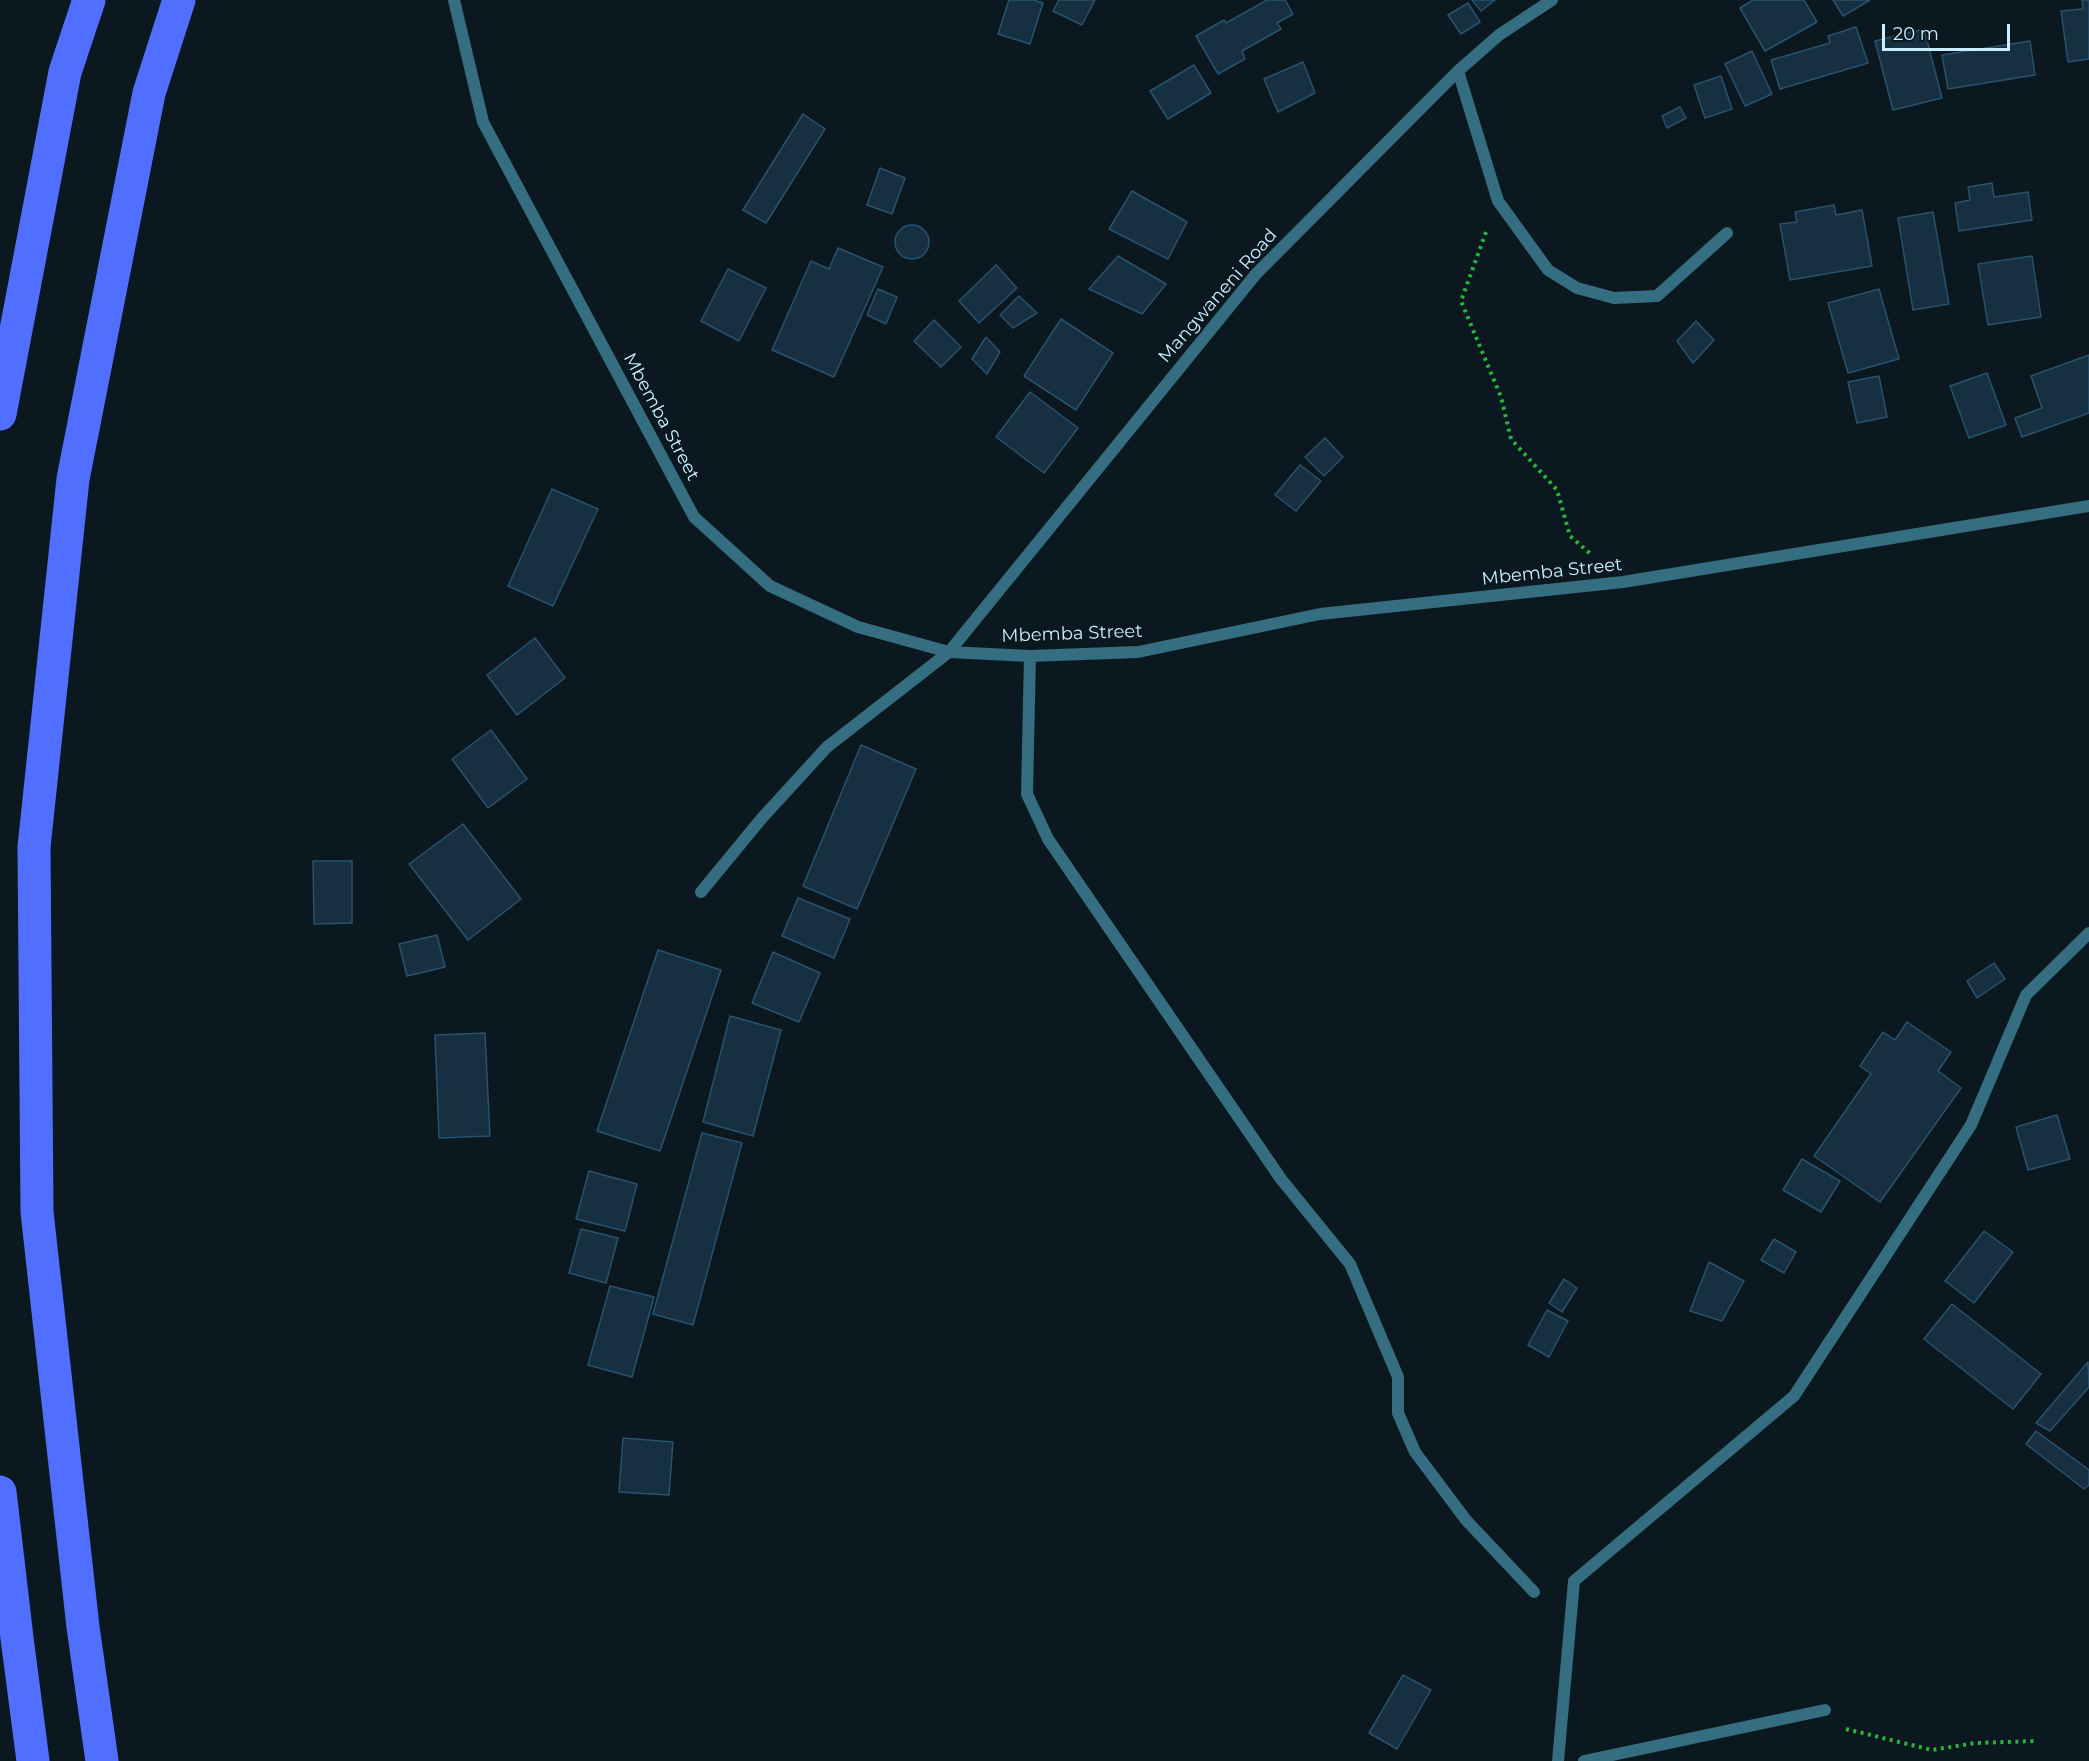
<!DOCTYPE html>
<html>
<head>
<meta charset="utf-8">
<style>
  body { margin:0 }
  #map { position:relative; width:2089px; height:1761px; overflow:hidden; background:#0b181f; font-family:Montserrat,sans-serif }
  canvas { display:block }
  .scale { position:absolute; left:1882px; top:24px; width:128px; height:27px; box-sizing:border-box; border:3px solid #caeeff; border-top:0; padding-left:8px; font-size:18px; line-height:21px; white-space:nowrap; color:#caeeff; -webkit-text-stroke:4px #0b181f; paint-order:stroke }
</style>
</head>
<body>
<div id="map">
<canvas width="2089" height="1761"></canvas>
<div class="scale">20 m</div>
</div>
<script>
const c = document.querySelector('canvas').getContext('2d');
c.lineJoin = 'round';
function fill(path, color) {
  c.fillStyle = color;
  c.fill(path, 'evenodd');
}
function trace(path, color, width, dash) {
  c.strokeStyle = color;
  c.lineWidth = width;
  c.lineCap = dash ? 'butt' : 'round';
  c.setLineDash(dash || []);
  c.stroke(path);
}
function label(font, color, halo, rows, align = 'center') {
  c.font = font + ' Montserrat,sans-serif';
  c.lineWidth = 4.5;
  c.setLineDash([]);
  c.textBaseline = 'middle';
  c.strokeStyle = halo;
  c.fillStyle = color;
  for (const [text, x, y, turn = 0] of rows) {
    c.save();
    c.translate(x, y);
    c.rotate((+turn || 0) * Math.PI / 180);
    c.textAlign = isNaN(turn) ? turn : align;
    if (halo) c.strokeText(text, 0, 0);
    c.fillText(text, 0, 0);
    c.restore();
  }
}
const building = new Path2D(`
  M1009,0h24l10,3 -13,41 -32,-10z
  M1059,0h36l-13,25 -29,-14z
  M1267,0h18l8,14 -16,9 4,6 -39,22 3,8 -27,15 -22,-38 28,-16 2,3z
  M1472,0h23l-14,11z
  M1753,0h51l13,22 -52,29 -25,-43z
  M1833,0h37l-27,16z
  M2082,0h7v59l-21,3 -7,-51 22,-2z
  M1468,3l12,19 -19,12 -13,-19z
  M1856,27l12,36 -88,26 -9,-29 59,-17 -2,-7z
  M1924,29l18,69 -49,12 -18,-69z
  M2030,41l5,34 -87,14 -6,-34z
  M1752,51l20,43 -27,12 -20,-42z
  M1303,62l12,31 -37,19 -14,-33z
  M1194,65l17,28 -43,26 -18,-28z
  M1721,76l11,33 -27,9 -11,-33z
  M1680,107l6,11 -19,10 -5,-12z
  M803,114l22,15 -59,94 -23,-13z
  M880,168l25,10 -13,36 -25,-9z
  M1992,183l2,14 34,-5 4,28 -73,11 -4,-28 15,-3 -2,-13z
  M1132,191l55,31 -19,37 -59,-30z
  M1834,205l2,10 26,-5 10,56 -82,14 -10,-56 17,-2 -2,-10z
  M1933,212l16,92 -36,6 -15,-92z
  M895 242a17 17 0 1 1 34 0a17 17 0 1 1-34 0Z
  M838,248l45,19 -49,110 -62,-27 39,-89 18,8z
  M1118,256l48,28 -24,30 -53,-25z
  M2032,256l9,61 -53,8 -10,-61z
  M996,265l21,23 -38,35 -20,-22z
  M728,269l38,19 -27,53 -38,-20z
  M878,289l19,8 -11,27 -19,-9z
  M1879,289l20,70 -51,14 -20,-70z
  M1019,296l18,17 -24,15 -13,-13z
  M1061,319l52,34 -37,57 -52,-34z
  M934,320l27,27 -20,20 -27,-26z
  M1696,321l18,19 -21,23 -16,-22z
  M986,337l14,15 -13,22 -15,-15z
  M2089,355v58l-67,24 -7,-19 27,-10 -11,-32z
  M1987,373l19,52 -37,13 -19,-52z
  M1879,376l8,41 -30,6 -9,-41z
  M1030,392l48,36 -34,45 -48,-36z
  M1325,438l18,19 -19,19 -19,-19z
  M1300,465l21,16 -25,30 -21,-16z
  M552,489l46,20 -45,97 -45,-20z
  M535,638l30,40 -48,37 -30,-40z
  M491,730l36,49 -39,29 -36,-49z
  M861,745l55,24 -59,140 -54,-23z
  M463,824l58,75 -53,41 -59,-76z
  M313,861h39v62l-38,1z
  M798,898l52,21 -16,39 -52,-22z
  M437,935l8,32 -38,9 -8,-32z
  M658,950l63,20 -61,181 -63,-20z
  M773,952l47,21 -21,49 -47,-19z
  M1994,963l11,16 -28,19 -10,-17z
  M730,1016l51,14 -28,106 -50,-14z
  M1907,1022l44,30 -13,19 23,17 -81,114 -66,-46 57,-82 -11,-8 23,-34 12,8z
  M485,1033l5,103 -51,2 -4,-103z
  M2057,1115l13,44 -42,11 -12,-43z
  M702,1133l40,10 -49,182 -40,-11z
  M1802,1159l38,22 -19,31 -38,-22z
  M589,1171l48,13 -12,47 -49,-12z
  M581,1229l37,9 -12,45 -37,-10z
  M1984,1231l29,21 -39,51 -29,-22z
  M1774,1239l22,13 -12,21 -23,-13z
  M1709,1262l35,19 -22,40 -32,-10z
  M1564,1279l13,9 -15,24 -13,-9z
  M610,1286l44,11 -22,80 -44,-12z
  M1952,1304l89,70 -28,35 -89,-70z
  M1547,1310l21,11 -19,36 -21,-12z
  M2088,1362l1,25 -39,44 -14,-8z
  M2036,1431l53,39v15l-5,4 -58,-45z
  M623,1438l50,4 -4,53 -50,-3z
  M1403,1675l28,15 -34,59 -28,-16z`);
const path = new Path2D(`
  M1486,232l-25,69 40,96 10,42 46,51 13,46 23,20
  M1846,1729l86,21 43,-7 60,-2`);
const lane = new Path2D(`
  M1030,656l-3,138 21,45 233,340 69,85 48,113v36l17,39 51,68 68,72
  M701,892l61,-74 65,-71 122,-95
  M1584,1761l241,-51`);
const street = new Path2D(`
  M454,0l29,122 211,395 76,69 88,41 91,25 81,4 108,-4 182,-38 303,-32 466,-76
  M1458,71l40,130 50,69 29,18 37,10 43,-2 70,-63
  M949,652l307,-378 202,-203 41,-36 53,-35
  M1558,1761l16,-180 220,-185 177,-271 55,-130 63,-62`);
const primary = new Path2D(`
  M0,414l65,-342 24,-72
  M0,1492l17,146 16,123
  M102,1761l-19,-134 -46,-415 -3,-365 39,-368 76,-386 30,-93`);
const streetNames = [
  ["Mangwaneni Road",1218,296,-49],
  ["Mbemba Street",661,417,62],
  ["Mbemba Street",1552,572,-6],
  ["Mbemba Street",1072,634,-2]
];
fill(building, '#173041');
trace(building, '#28526e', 1.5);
trace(path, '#28b53c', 4, [3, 4.5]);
trace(lane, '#346e80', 12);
trace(street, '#346e80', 12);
trace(primary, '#516fff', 33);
label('18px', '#caeeff', '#0b181f', streetNames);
</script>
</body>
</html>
